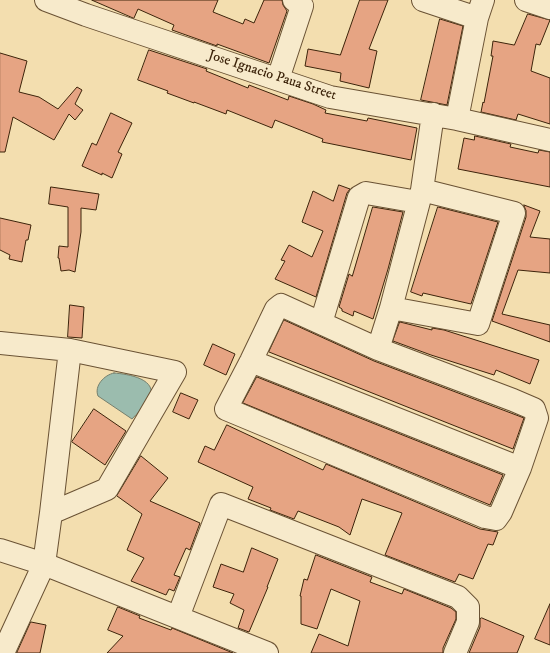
<!DOCTYPE html>
<html>
<head>
<meta charset="utf-8">
<style>
  body { margin:0 }
  canvas { display:block; background:#f3deaf }
</style>
</head>
<body>
<canvas width="550" height="653"></canvas>
<script>
const c = document.querySelector('canvas').getContext('2d');
c.lineJoin = 'round';
function fill(path, color) {
  c.fillStyle = color;
  c.fill(path, 'evenodd');
}
function trace(path, color, width, dash) {
  c.strokeStyle = color;
  c.lineWidth = width;
  c.lineCap = dash ? 'butt' : 'round';
  c.setLineDash(dash || []);
  c.stroke(path);
}
function label(font, color, halo, rows, align = 'center') {
  c.font = font + ' "IM FELL DW Pica",serif';
  c.lineWidth = 3;
  c.setLineDash([]);
  c.textBaseline = 'middle';
  c.strokeStyle = halo;
  c.fillStyle = color;
  for (const [text, x, y, turn = 0] of rows) {
    c.save();
    c.translate(x, y);
    c.rotate((+turn || 0) * Math.PI / 180);
    c.textAlign = isNaN(turn) ? turn : align;
    if (halo) c.strokeText(text, 0, 0);
    c.fillText(text, 0, 0);
    c.restore();
  }
}
const water = new Path2D(`
  M114,373c14,1 46,6 35,27 -4,7 -12,13 -17,19l-34,-23c-4,-10 6,-21 16,-23z`);
const building = new Path2D(`
  M92,0h126l-5,12 30,12 2,-5 9,4 10,-23h18l1,5 4,6 -18,52 -52,-19v2l-45,-16 2,-5 -36,-16 -4,9z
  M360,0h28l-19,49 8,2 -8,37 -29,-7 1,-8 -36,-7 3,-17 32,6z
  M528,14l22,6 -10,25 -4,-1 -5,27 19,7v46l-32,-10 -2,6 -35,-8 2,-10 1,1 9,-47h-2l2,-15 21,4z
  M440,19l23,7 -16,79 -26,-5z
  M149,50l58,19 -1,2 42,17 1,-3 39,15 1,-4 24,8 13,6 -1,3 42,8 1,-3 49,10 -6,32 -89,-18 1,-3 -48,-19 -3,8 -45,-18 -1,4 -32,-12v1l-27,-10 1,-2 -30,-11z
  M0,53l27,8 -8,31 20,5 19,12 19,-22 5,3 -7,14 8,6 -8,10 -6,-6 -15,26 -41,-23 -8,35h-5z
  M111,113l21,10 -14,29 4,2 -10,24 -10,-5v2l-20,-9 10,-23 4,2z
  M475,136l36,8 -1,3 28,6 1,-3 11,2v35l-92,-18 6,-31 10,2z
  M339,185l11,4 -3,4 -31,104 -41,-18 10,-18 -4,-1 8,-15 23,12 11,-26 -21,-9 11,-31 20,10z
  M51,187l48,7 -3,16 -15,-2v24l-6,40 -6,-2 -8,1 -2,-13h-1l1,-12 9,1v-40l-19,-3z
  M524,205l16,6 -10,26 20,2v34l-32,-3 -16,44 48,11v17l-58,-21 34,-104v-6z
  M373,207l30,5 -15,57 -15,50 -19,-8 -1,5 -11,-5v-2l-3,-2 10,-33 3,2z
  M438,207l60,15 -27,82 -48,-11 -1,3 -11,-4z
  M0,218l31,7 -3,15h-2l-4,22 -13,-3 1,-4 -10,-5z
  M70,305l14,2 -2,31 -14,-1z
  M284,320l90,41 150,57 -11,31 -244,-97z
  M400,322l32,8v-2l12,2 95,30 -9,24 -34,-14 -2,5 -63,-20 -38,-14z
  M213,344l22,10 -9,21 -22,-10z
  M257,377l246,98 -13,30 -247,-102z
  M181,393l17,7 -9,19 -16,-7z
  M94,409l32,22 -21,34 -33,-23z
  M227,425l96,45 3,-6 154,65 18,3 -5,13 -5,-1 -15,35 -14,-5 -4,8 -70,-27 17,-42 -40,-14 -12,36 -11,-8 -41,-16 -4,8 -24,-9 1,-2 -23,-9 5,-12 -55,-25 7,-16 9,4z
  M141,456l27,22 -18,23 50,22 -10,27 -4,-2 -12,27 6,2 -6,14 -5,-2 -3,6 -35,-14 13,-23 -17,-8 15,-36 -25,-18z
  M252,548l26,11 -11,28h1l-19,45 -11,-4 6,-18 -14,-7 4,-9 -21,-7 8,-23 22,8z
  M316,555l56,22 -2,5 32,12 2,-5 47,19 5,4v7l-13,29v5h-132l8,-19 29,12 12,-45 -29,-12 -14,40 -16,-5v-28h-1l4,-17 3,1z
  M550,604v41l-15,-6z
  M118,607l22,9 -1,2 32,12 1,-2 61,25h-126l16,-17 -15,-6z
  M482,618l42,18 -7,17h-48l11,-26v-8z
  M31,622l15,3 -6,28h-23z`);
const minor = new Path2D(`
  M46,0l40,15 244,82 127,22 93,21
  M423,0l54,18
  M526,0l24,8
  M278,79l24,-73 -8,-6
  M457,119l20,-101 6,-18
  M281,305l97,44 135,51 21,9 3,9 -17,50 -19,44 -5,7 -11,-2 -259,-108 25,-48 25,-52z
  M391,308l87,16 36,-111 -92,-23
  M321,323l38,-126 7,-4 52,9
  M0,343l70,7 105,22 -68,117 -56,24
  M378,349l13,-41 31,-118 11,-76
  M70,350l-19,163 -7,51 223,89
  M251,361l269,107
  M0,550l44,14 -41,89
  M178,617l43,-113 237,93 10,10v15l-13,31`);
const streetNames = [
  ["Jose Ignacio Paua Street",272,76,18]
];
fill(water, '#9bbcae');
trace(water, '#757f6d', 1);
fill(building, '#e6a483');
trace(building, '#3d240b', 1);
trace(minor, '#6a5234', 24);
trace(minor, '#f7eacb', 22);
label('14px', '#3d240b', '#f7eacb', streetNames);
</script>
</body>
</html>
